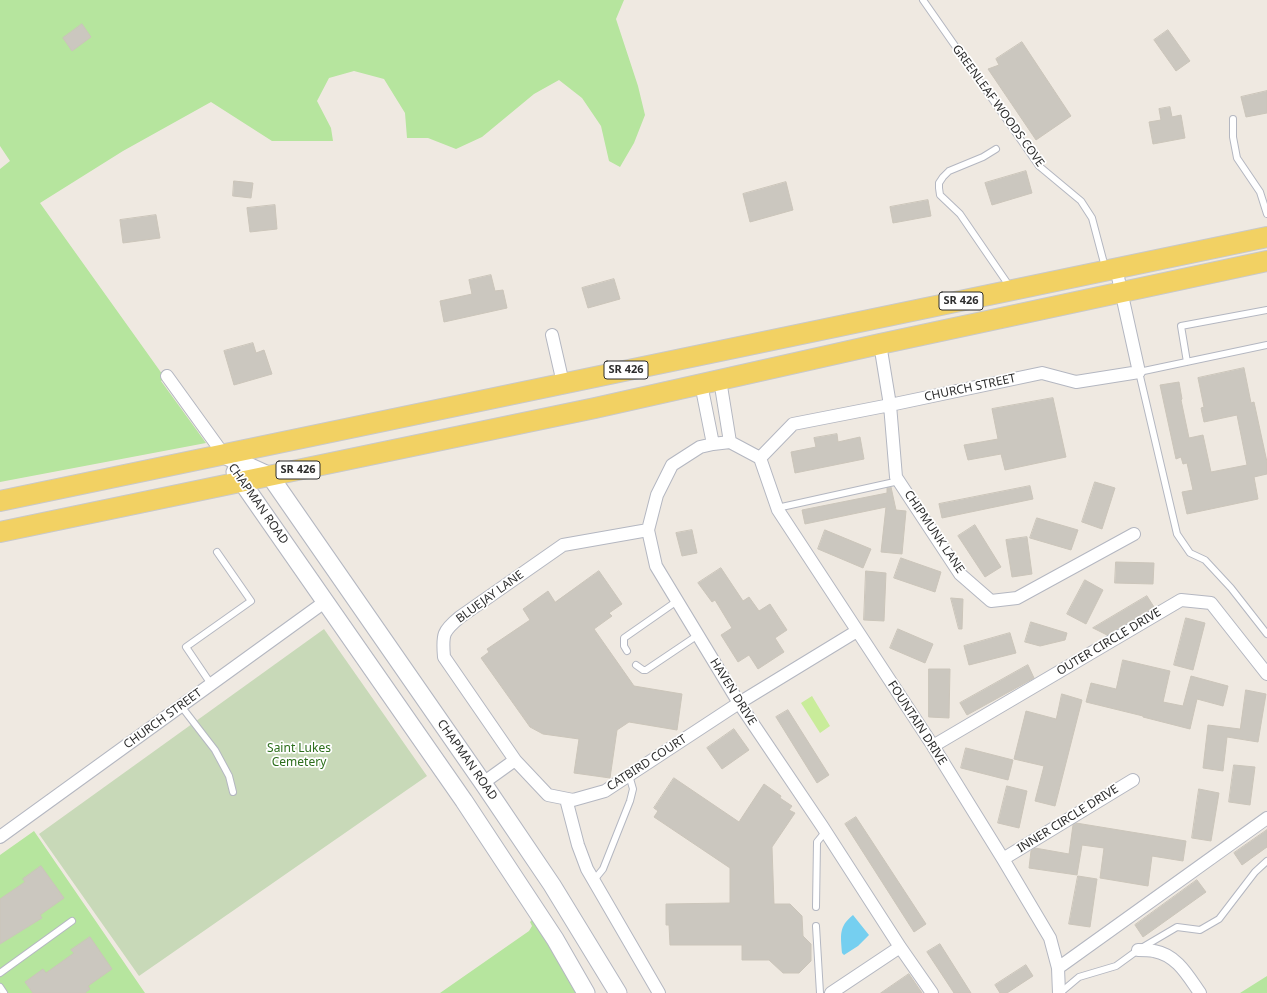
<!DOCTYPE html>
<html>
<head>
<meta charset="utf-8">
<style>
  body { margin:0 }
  canvas { display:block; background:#efe9e1 }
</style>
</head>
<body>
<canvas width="1267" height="993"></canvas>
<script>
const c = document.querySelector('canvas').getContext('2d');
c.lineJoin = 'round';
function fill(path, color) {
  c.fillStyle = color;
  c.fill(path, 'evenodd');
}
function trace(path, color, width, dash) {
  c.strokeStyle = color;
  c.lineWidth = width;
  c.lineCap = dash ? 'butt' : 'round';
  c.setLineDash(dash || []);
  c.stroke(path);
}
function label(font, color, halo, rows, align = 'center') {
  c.font = font + ' "Noto Sans",sans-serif';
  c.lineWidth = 3.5;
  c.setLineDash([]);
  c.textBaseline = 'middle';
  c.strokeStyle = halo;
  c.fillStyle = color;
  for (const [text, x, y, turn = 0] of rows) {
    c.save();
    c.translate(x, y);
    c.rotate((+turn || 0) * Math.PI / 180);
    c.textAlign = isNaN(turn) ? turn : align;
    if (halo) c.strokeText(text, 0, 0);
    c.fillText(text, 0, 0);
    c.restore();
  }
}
const green = new Path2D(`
  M0,0h624l-8,19 22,67 7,29 -11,28 -14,24 -11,-6 -8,-35 -19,-28 -23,-18 -25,14 -52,43 -26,12 -28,-11h-21l-2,-25 -21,-34 -30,-8 -25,7 -12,23 14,27 2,13h-61l-61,-39 -88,49 -83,52 125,175 -4,3 45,62 -206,39v-313l10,-8 -10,-15z
  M34,831l111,162h-145v-138z
  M533,919l45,74h-138l89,-62 3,-5 -2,-4z
  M1267,976v17h-27z`);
const cemetery = new Path2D(`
  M324,629l103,147 -288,200 -100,-142z`);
const pitch = new Path2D(`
  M812,696l18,30 -10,7 -19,-30z`);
const water = new Path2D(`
  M853,915l16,20 -11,11 -14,9 -2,-2c-1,-17 -4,-26 11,-38z`);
const building = new Path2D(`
  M82,24l9,13 -19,14 -9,-13z
  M1168,30l22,31 -14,10 -22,-31z
  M1022,42l49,74 -35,24 -48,-71 11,-4 -3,-6z
  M1267,91v22l-21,4 -5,-20z
  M1170,107l2,10 9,-2 4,23 -32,6 -4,-22 12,-2 -2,-11z
  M1026,171l6,22 -40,12 -7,-22z
  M234,181l19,2 -2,15 -18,-2z
  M786,182l7,28 -43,12 -7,-28z
  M928,200l3,16 -38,7 -3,-16z
  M275,205l2,24 -27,3 -3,-24z
  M156,215l4,23 -37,5 -3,-23z
  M491,275l4,16 8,-1 4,18 -63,14 -4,-21 32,-7 -3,-14z
  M614,279l6,20 -32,9 -6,-20z
  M253,343l3,10 8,-3 8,24 -38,11 -10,-34z
  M1244,368l7,35 3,-1 13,60v12l-13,3 4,22 -71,15 -5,-22 11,-2 -6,-27 -4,1 -2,-7 -5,2 -16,-74 19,-3 3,17 -1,1 8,38 14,-3 8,37 36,-7 -10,-50 -33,7 -3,-14 3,-1 -6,-29z
  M1053,398l13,59 -61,13 -4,-16 -33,6 -4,-15 34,-6 -6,-30z
  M837,434l1,8 22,-5 4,22 -69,14 -4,-21 25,-5 -2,-9z
  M1095,482l20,6 -13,41 -20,-7z
  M1030,486l3,13 -91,19 -3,-14z
  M891,487l5,23 10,1 -4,43 -21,-2 5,-45 -81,17 -3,-14 85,-17v-5z
  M1037,518l41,12 -7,20 -41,-12z
  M975,525l26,42 -16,10 -27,-41z
  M692,530l5,23 -15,3 -6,-23z
  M825,530l46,19 -8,19 -45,-19z
  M1027,537l5,37 -20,3 -6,-37z
  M901,558l40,14 -6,20 -41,-14z
  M1116,562l38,1 -1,21 -38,-1z
  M721,568l22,33 6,-4 10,14 11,-7 17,26 -12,8 9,14 -26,17 -9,-14 -11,7 -17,-27 11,-7 -17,-28 -3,2 -14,-19z
  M599,571l23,33 -13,9 3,3 -18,13 40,57 48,8 -5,36 -48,-8 -12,8 -7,48 -36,-5 5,-34 -36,-5 -13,-7 -49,-69 8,-6 -2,-3 43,-29 -7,-11 25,-18 7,11z
  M866,571l20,2 -2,48 -20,-1z
  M1085,580l18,10 -17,34 -19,-10z
  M1147,596l7,11 -47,28 -14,-7z
  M951,598l12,1 -1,30h-3z
  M1186,618l19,5 -12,47 -19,-5z
  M1031,622l36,11 -2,7 -25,6 -15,-4z
  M898,629l35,15 -8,19 -35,-15z
  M1010,633l6,20 -47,12 -5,-19z
  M1123,660l47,11 -7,31 20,4 8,-30 37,10 -5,20 -26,-7 -7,30 -47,-12v-1l-57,-14 5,-19 25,6z
  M1028,665l6,13 -67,37 -7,-12z
  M929,669h21l-1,49 -20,-1z
  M1246,690l20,4 -8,48 -31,-5 -4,34 -20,-3 5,-43 32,4z
  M1062,694l20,6 -27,106 -20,-5 9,-35 -30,-7 12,-48 30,8z
  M788,710l41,65 -12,8 -41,-66z
  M734,729l15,21 -27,19 -15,-21z
  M966,748l47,12 -5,20 -47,-12z
  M1234,765l21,2 -5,38 -21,-3z
  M674,778l65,44 25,-38 17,12 -1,2 12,8 -3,4 6,3 -23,34 2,57h16l12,12 1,20 8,8v17l-12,12h-16l-14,-13h-27v-15h-72l-1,-20h-3v-21l64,-1v-35l-76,-51 4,-6 -4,-3z
  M1007,786l20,5 -8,37 -21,-5z
  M1199,789l20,4 -8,48 -19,-3z
  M856,817l70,107 -12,8 -69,-108z
  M1076,823l110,18 -3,20 -31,-5 -4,30 -48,-8 4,-30 -22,-3 -5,30 -48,-7 2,-17 4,-3 34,6 4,-29z
  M1267,830v17l-25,18 -8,-12z
  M41,866l23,32 -24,17 2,3 -42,26v-45l25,-17 -2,-3z
  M1078,876l19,3 -7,48 -21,-3z
  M1197,880l9,12 -63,45 -8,-12z
  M90,937l22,32 -24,17 2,3 -5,4h-52l-8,-11 18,-13 3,4 28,-20 -3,-3z
  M940,944l31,49h-17l-27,-41z
  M1026,965l7,11 -26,17h-7l-5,-8z
  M909,974l13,19h-41z`);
const lane = new Path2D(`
  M923,0l116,166 42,35 11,17 13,49
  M1233,119v18l4,21 23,34 7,22
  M996,149l-13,8 -34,14 -6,6 -4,6v5l1,7 20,19 50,73
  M1267,345l-128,27 38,162 13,19 15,7 26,28 36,46
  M1187,362l-6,-36 86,-16
  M777,508l122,-27
  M627,651l-3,-5v-8l53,-37
  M636,665l7,5h3l52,-35
  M211,684l-25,-37 65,-46 -34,-49
  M181,706l34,44 14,26 4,16
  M594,880l9,-11 27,-68 3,-12 -4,-14
  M816,907l1,-65 9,-11
  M816,926l4,67
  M0,973l72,-52
  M0,987l4,6
  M1060,993l19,-16 37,-11 22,-16 39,-23 23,3 19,-11 36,-47 12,-11`);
const street = new Path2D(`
  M552,335l11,48
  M880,344l10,61 6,72 64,97 31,27 26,-3 117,-64
  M167,376l57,79
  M720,380l10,62
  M701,384l12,60
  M760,458l18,52 155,236 70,113 47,79 8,30 1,25
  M933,746l248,-146 30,3 56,71
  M515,760l33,35 25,5 32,-9 134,-88 118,-72
  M483,783l32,-23 -71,-103c-2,-23 -1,-26 16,-40l103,-72 85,-15
  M566,799l12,46 9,24 72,124
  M0,837l326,-236
  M1003,859l130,-79
  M1138,950c6,0 11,0 16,1 23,4 34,25 46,42
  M1058,968l209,-150
  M831,993l69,-46
  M932,993l-32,-46 -78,-121 -83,-123 -83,-137 -8,-36 9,-35 15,-30 28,-18 13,-3 17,-2 30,16 33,-34 97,-19 152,-32 34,9 63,-10 -23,-104`);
const secondary = new Path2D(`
  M224,455l46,21 213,307 69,102 66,108
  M235,472l229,329 91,138 31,54`);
const primary = new Path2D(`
  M0,501l1267,-264
  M0,532l595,-124 285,-64 387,-83`);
const shields = [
  [961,301,44],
  [626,370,44],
  [298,470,44]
];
const shieldNames = [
  ["SR 426",961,301],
  ["SR 426",626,370],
  ["SR 426",298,470]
];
const streetNames = [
  ["GREENLEAF WOODS COVE",998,106,54],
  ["CHURCH STREET",970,388,-12],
  ["CHAPMAN ROAD",258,504,55],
  ["CHIPMUNK LANE",934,532,56],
  ["BLUEJAY LANE",490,597,-36],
  ["OUTER CIRCLE DRIVE",1109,642,-31],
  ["HAVEN DRIVE",733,692,58],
  ["CHURCH STREET",163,719,-36],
  ["FOUNTAIN DRIVE",917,723,57],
  ["CHAPMAN ROAD",467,760,55],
  ["CATBIRD COURT",647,763,-33],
  ["INNER CIRCLE DRIVE",1068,819,-32]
];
const parkNames = [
  ["Saint Lukes",299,749],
  ["Cemetery",299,763]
];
fill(green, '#b6e59e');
fill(cemetery, '#c8d9b8');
fill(pitch, '#c9ec9a');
fill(water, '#75cff0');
fill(building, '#cbc7bf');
trace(building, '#cbc5ba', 1);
trace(lane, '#b4b7c1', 8);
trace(street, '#b4b7c1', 14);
trace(secondary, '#b4b7c1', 19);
trace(primary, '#c9c9c9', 22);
trace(lane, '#fff', 6);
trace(street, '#fff', 12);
trace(secondary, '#fff', 17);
trace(primary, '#f2d163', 20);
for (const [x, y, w] of shields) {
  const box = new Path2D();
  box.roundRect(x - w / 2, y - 9, w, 18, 3);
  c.fillStyle = '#fff';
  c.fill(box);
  trace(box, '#2e2e2e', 1);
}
label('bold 11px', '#2e2e2e', null, shieldNames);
label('12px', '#2e2e2e', '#fff', streetNames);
label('12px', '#2c6e1b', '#fff', parkNames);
</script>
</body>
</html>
